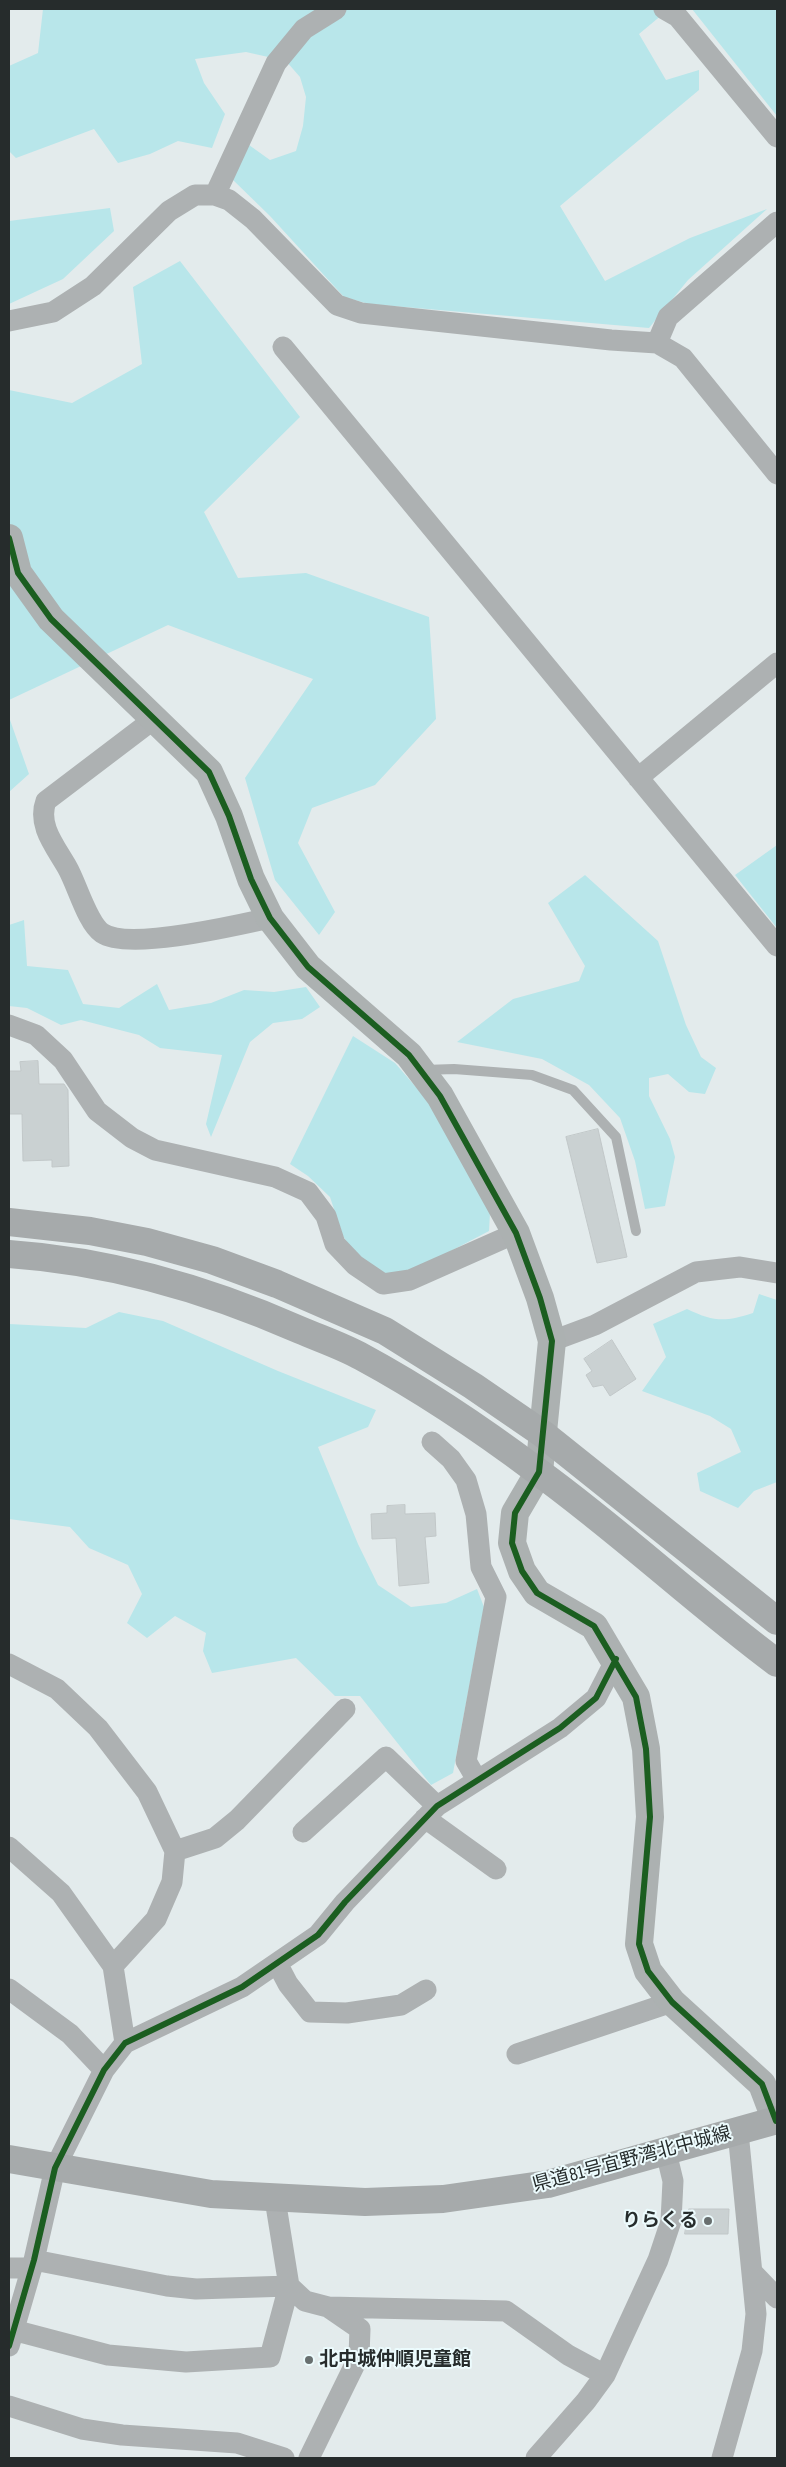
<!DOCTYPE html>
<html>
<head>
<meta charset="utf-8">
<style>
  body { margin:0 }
  #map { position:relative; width:786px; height:2467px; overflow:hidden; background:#e3ebec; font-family:"Sofia Sans Condensed",sans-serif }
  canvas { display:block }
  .frame { position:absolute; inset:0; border:10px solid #262c2c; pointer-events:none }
</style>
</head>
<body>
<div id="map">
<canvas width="786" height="2467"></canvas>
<div class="frame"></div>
</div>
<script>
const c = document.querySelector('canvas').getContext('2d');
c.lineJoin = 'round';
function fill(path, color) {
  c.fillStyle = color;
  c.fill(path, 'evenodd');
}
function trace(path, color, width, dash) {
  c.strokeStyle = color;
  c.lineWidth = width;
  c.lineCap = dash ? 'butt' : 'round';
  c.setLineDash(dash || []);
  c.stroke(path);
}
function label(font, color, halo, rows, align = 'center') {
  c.font = font + ' "Sofia Sans Condensed","Noto Sans JP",sans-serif';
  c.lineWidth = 4;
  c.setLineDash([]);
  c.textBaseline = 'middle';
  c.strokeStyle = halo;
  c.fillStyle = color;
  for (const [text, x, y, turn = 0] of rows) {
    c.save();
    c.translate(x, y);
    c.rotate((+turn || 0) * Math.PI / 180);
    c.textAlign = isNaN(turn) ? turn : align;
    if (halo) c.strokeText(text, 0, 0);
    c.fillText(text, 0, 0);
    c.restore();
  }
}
const green = new Path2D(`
  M43,9h626l-30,25 27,46 33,-10v20l-139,116 45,75 85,-43 77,-29 -79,71 -39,48 -280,-24 -25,-7 -74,-81 -38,-37 17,-34 21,15 26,-9 7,-25 3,-29 -6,-20 -14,-16 -40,-9 -51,7 9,24 21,31 -13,34 -34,-7 -28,13 -32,9 -24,-34 -78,29 -7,-7v-85l29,-13z
  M692,9h85v107z
  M110,208l4,23 -51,48 -54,25v-83z
  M180,261l120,156 -96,95 34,66 68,-5 123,44 7,102 -61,66 -63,23 -14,35 37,69 -16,23 -44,-55 -30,-102 68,-99 -145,-54 -159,75v-310l63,13 70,-39 -9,-77z
  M9,717l20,57 -20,18z
  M777,845v83l-42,-53z
  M585,875l73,66 28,84 15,32 15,11 -11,26 -16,-2 -21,-18 -19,4v18l21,43 5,18 -10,49 -20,3 -10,-48 -15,-43 -31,-33 -47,-26 -85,-17 56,-43 66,-18 6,-15 -37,-63z
  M24,920l3,46 41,4 15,34 36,4 38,-24 12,26 42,-7 33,-13 30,2 32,-5 14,20 -18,12 -29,4 -23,19 -39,95 -5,-13 16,-69 -62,-7 -21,-13 -58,-15 -20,5 -34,-17 -18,-2v-81z
  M353,1036l42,27 33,38 62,112 -1,18 -80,42 -28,3 -24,-18 -14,-22 -13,-39 -22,-21 -18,-12z
  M759,1294l18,6v182l-23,9 -16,17 -38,-17 -3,-18 44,-21 -10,-23 -21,-13 -68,-25 24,-34 -13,-33 34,-15c27,13 38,13 66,4z
  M119,1312l44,9 115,50 98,39 -8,17 -50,20 40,97 20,41 33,22 35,-4 31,-14 7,18 -31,166 -22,12 -71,-89h-25l-39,-38 -84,15 -9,-22 3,-18 -31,-17 -28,22 -20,-15 15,-29 -14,-29 -39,-17 -19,-21 -61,-8v-195l77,4z`);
const building = new Path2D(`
  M38,1061l1,23h25l4,6 1,76 -17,1v-7l-29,1 -1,-47h-13v-43h12l-1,-9z
  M598,1129l29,128 -30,6 -31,-126z
  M612,1340l24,39 -26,17 -7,-11 -10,2 -7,-12 6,-4 -8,-12z
  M405,1505v9l30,-1 1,23 -11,1 4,46 -30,3 -3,-48 -24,1 -1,-25 16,-1v-7z
  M689,2209h40l-1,25h-43z`);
const lane = new Path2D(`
  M424,1070l30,-1 78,6 41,15 43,47 20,94`);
const street = new Path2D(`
  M664,9l14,8 99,120
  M215,195l61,-132 28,-34 32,-20
  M9,321l44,-9 40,-26 76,-75 26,-16h20l14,5 24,19 84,86 24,8 250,27 46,3 26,15 94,116
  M657,343l11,-26 109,-95
  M283,347l494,599
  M154,719l-108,82c-9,24 9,45 21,66 10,17 20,56 35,66 26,18 136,-8 168,-15
  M638,778l139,-115
  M9,1025l27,10 27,25 34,51 35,27 23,12 120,27 33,15 18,24 9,28 20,21 28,19 27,-4 106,-47
  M552,1341l43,-16 101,-53 44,-5 37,6
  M432,1442l19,17 15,21 10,34 5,53 15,30 -30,164 11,19
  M9,1664l48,25 41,39 49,64 28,59 -3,31 -16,37 -43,47
  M425,1818l71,51
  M303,1832l83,-75 51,49
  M9,1847l52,46 52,73 12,77
  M175,1851l40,-13 22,-18 108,-111
  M277,1963l11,21 22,28 37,1 54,-8 25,-15
  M9,1989l61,45 34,36
  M517,2054l155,-52
  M275,2199l14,87 16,15 23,6 178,4 62,44 37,20
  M9,2268h23
  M752,2272l25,26
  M13,2330l95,25 78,7 84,-5 19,-71 -93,3 -29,-3 -133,-26
  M9,2346l25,-86 21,-92 49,-98 21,-27 117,-56 76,-52 27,-33 92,-96 123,-78 36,-30 20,-39
  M9,2406l73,23 40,6 115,8 47,15
  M309,2458l50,-102 1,-27 -32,-22
  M536,2458l50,-57 19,-26 53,-115 13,-39 2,-40 -7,-29
  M722,2458l30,-107 4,-37 -18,-182`);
const secondary = new Path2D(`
  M9,538l9,35 33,46 158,153 20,44 22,63 19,39 38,49 101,88 31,41 76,137 24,65 12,43 -13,131 -24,41 -3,30 10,28 15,22 57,33 42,71 10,52 4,68 -11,127 9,27 24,31 90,82 14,37`);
const primary = new Path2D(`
  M9,1222l81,9 57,11 65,18 65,24 108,47 88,55 70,48 234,187
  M9,1254c102,7 198,35 291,76 21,9 42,16 62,27 61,33 119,72 175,114 83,60 158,131 240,192
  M9,2159l202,35 154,8 78,-3 105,-15 229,-64`);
const cycleway = new Path2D(`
  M9,538l9,35 33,46 158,153 20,44 22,63 19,39 38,49 101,88 31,41 76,137 24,65 12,43 -13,131 -24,41 -3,30 10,28 15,22 57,33 42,71 10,52 4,68 -11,127 9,27 24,31 90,82 14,37
  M9,2346l25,-86 21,-92 49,-98 21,-27 117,-56 76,-52 27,-33 92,-96 123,-78 36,-30 20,-39`);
const markers = [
  [708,2221,5,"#686f6f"],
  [309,2360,5,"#686f6f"]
];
const streetNames = [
  ["県道81号宜野湾北中城線",632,2160,-15]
];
const poiNames = [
  ["りらくる",698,2221],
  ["北中城仲順児童館",319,2360,"left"]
];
fill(green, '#b8e6ea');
fill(building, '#cad1d2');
trace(building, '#c1c7c8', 1);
trace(lane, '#adb1b2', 10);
trace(street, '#adb1b2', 21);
trace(secondary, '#acb1b1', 28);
trace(primary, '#a6aaab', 28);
trace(cycleway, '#1b5e20', 6);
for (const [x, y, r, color] of markers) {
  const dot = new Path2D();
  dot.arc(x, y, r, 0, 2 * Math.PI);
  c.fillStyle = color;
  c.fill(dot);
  trace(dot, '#ecfbfd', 2);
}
label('19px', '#262c2c', '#ecfbfd', streetNames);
label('bold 19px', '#262c2c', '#ecfbfd', poiNames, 'right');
</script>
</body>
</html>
